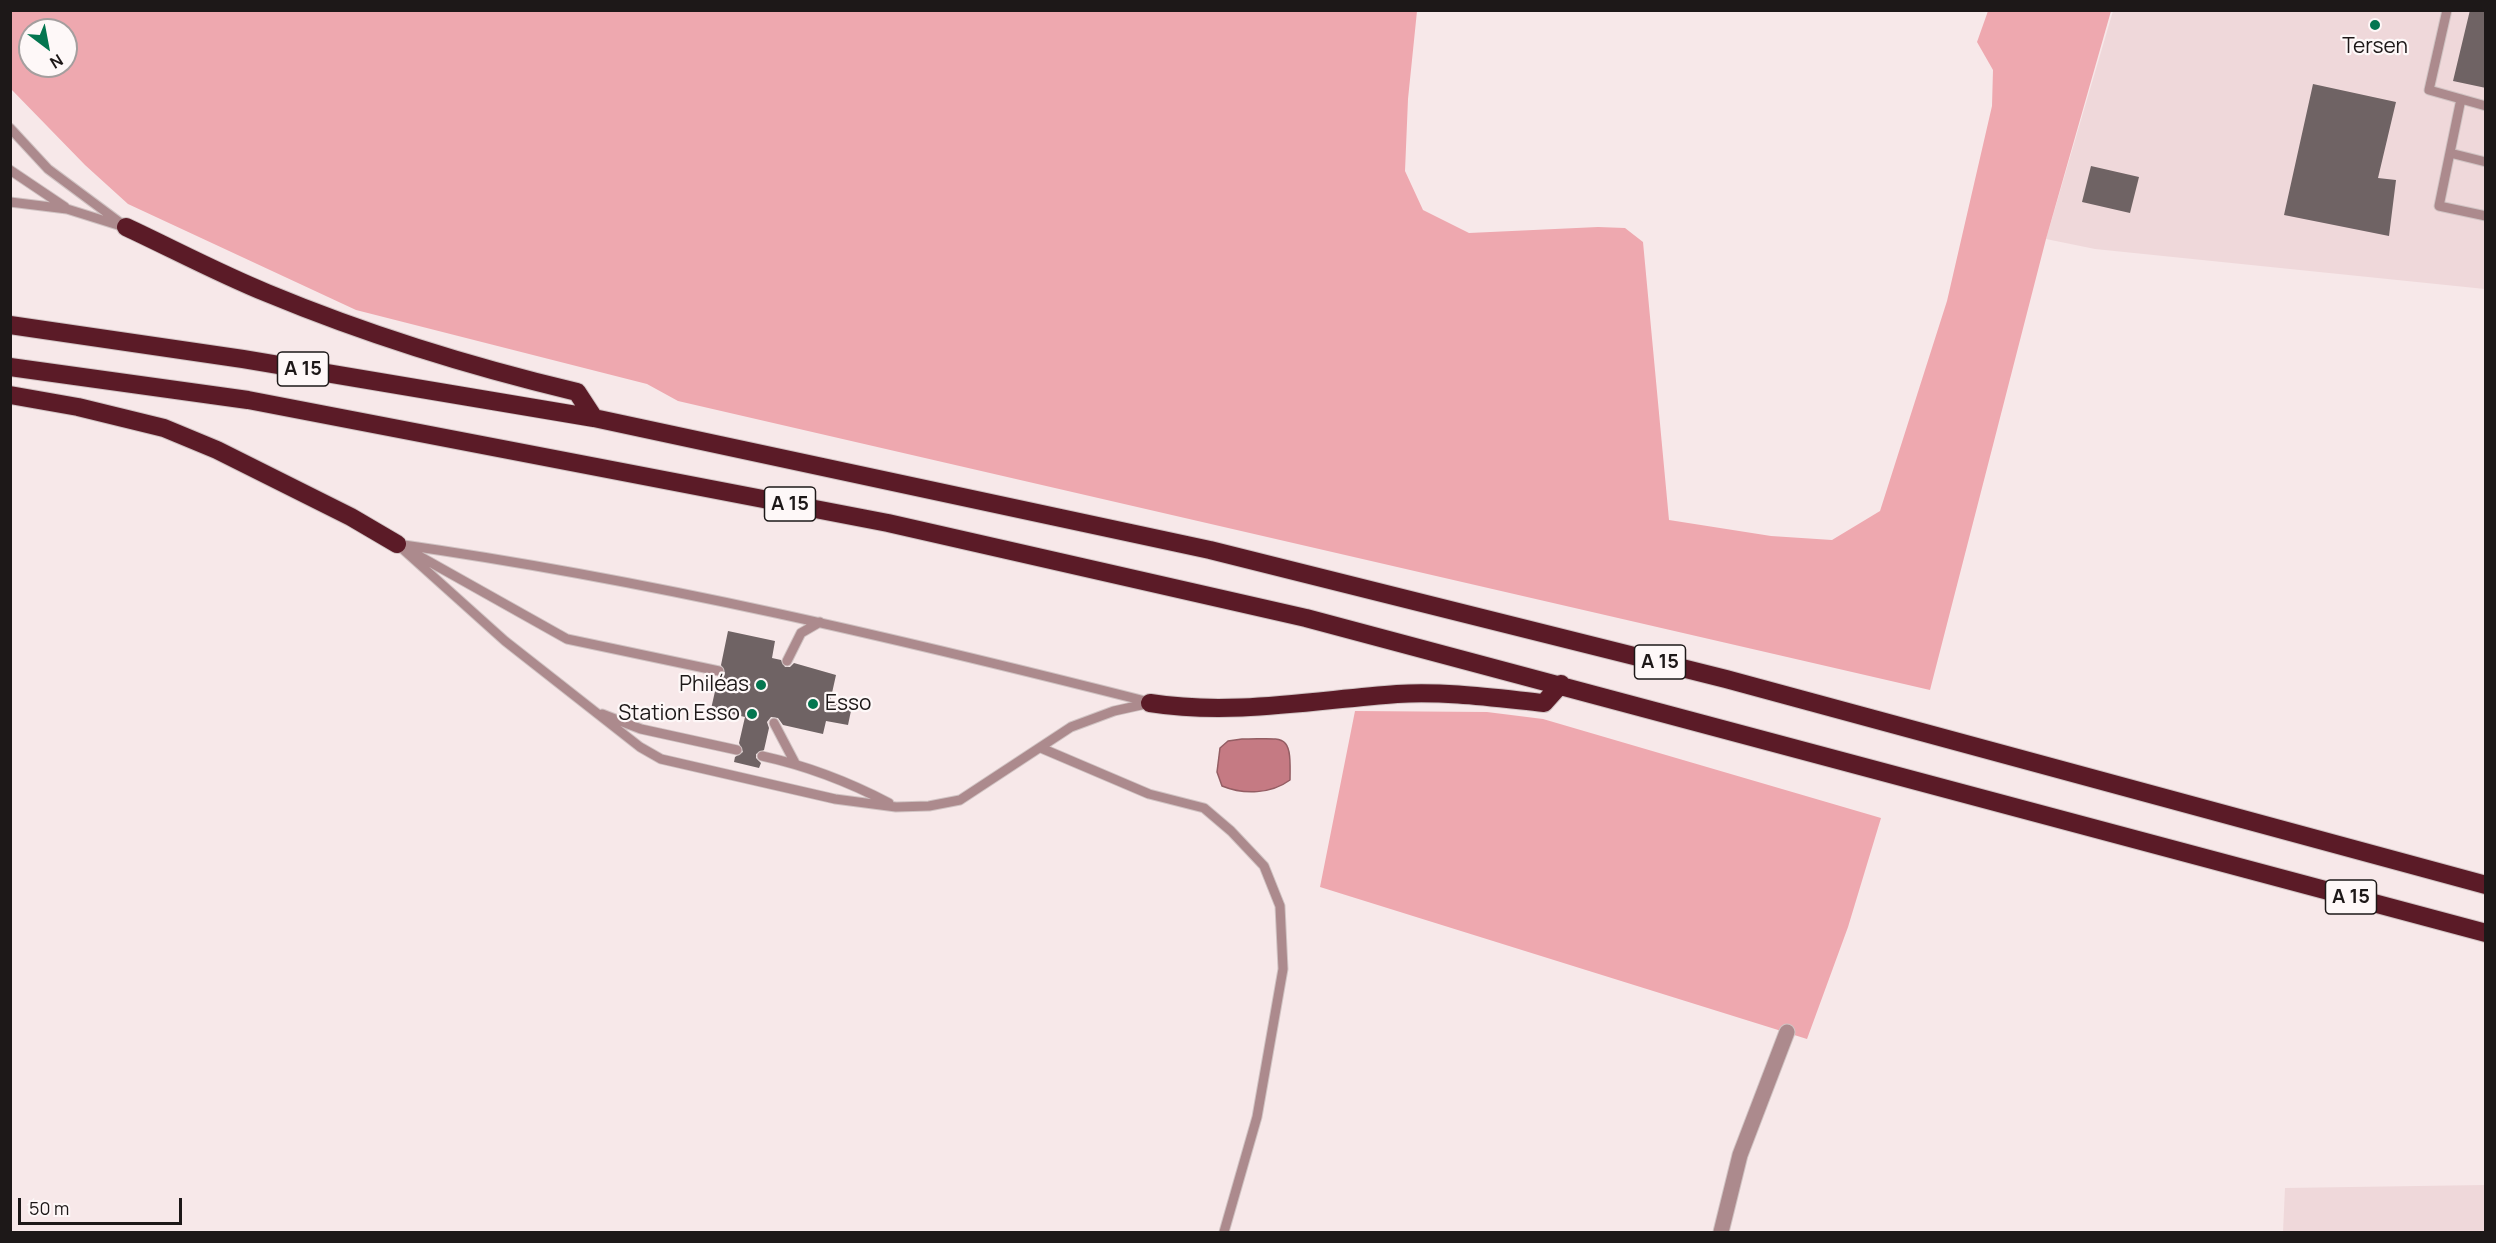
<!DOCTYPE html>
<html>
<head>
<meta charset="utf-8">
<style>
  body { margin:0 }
  #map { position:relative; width:2496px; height:1243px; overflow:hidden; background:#f7e8e9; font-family:Manrope,sans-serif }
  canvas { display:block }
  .frame { position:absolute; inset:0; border:12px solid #1d1818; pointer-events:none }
  .north { position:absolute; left:18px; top:18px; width:60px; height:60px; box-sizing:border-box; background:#fef8f8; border:2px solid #a49e9e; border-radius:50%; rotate:148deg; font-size:16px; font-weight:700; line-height:24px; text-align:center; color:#1d1818 }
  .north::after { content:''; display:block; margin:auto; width:21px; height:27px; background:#047650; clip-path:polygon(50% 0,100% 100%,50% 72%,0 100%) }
  .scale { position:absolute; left:18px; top:1198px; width:164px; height:27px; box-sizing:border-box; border:3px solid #1d1818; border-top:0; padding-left:8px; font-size:18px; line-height:21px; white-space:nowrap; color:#1d1818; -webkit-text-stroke:4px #fef8f8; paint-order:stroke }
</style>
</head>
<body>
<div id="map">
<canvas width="2496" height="1243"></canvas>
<div class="frame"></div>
<div class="north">N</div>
<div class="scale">50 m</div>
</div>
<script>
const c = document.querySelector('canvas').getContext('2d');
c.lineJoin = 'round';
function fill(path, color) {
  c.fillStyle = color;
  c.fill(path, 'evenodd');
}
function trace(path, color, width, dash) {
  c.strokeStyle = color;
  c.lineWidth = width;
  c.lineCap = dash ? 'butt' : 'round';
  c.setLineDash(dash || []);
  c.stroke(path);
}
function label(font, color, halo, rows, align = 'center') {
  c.font = font + ' Manrope,sans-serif';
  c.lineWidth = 4.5;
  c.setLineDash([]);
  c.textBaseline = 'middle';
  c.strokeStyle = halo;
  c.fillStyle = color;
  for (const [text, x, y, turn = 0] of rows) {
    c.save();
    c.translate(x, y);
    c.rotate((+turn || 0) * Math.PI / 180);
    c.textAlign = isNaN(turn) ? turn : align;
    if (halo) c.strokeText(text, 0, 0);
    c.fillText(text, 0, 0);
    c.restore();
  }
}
const built = new Path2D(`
  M2113,11h372v278l-390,-40 -49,-10z
  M2485,1185v47h-202l2,-44z`);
const green = new Path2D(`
  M10,11h1407l-9,88 -3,72 18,39 46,23 129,-6 27,1 18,14 26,278 102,16 61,4 48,-29 67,-210 45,-195 1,-36 -16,-28 11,-31h123l-65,228 -116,451 -1252,-289 -31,-17 -291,-74 -228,-106 -43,-39 -74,-76zM30,30h36v36h-36z
  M1355,711l132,1 56,7 338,99 -33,109 -41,112 -487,-152z`);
const water = new Path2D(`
  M1242,739c45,0 49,-7 48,41 -19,14 -46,15 -68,6l-5,-14 3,-24 8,-7z`);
const building = new Path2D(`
  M2470,10h16v78l-33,-7z
  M2313,84l83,18 -18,76 18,2 -7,56 -105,-21z
  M2091,166l48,11 -9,36 -48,-11z
  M728,631l47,10 -3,17 9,2 4,7h5l4,-4 42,12 -6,27 22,4 -4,19 -22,-4 -3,13 -40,-9 -5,-7 -7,-1 -4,5 2,6 -5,22 -8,4v4l5,5 -2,5 -25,-6 1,-5 8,-5 -4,-9 6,-26 -34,-8 7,-31 7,-5 -4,-8z`);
const service = new Path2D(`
  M2447,10l-18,80 57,16
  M2461,99l-22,107 47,10
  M10,128l38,41 78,58
  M2450,153l36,9
  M10,170l55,37
  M10,202l57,7 51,16
  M397,544l108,97 135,106 21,12 174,40 61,8 33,-1 31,-6 111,-73 43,-16 36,-8
  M397,544c254,36 503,95 752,158
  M412,552l155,87 152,32
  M787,661l14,-28 19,-11
  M602,714l39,15 96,21
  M774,723l21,40
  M1041,748l108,46 55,14 27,23 33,35 16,40 3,63 -26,148 -33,115
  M762,756c46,10 85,25 127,47`);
const minor = new Path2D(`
  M1721,1232l19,-77 47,-123`);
const motorway = new Path2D(`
  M126,227c47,22 94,47 141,66 101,42 205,74 310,99l17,26
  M10,325l233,34 351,59 616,132 516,129 760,206
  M10,367l238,33 640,123 418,95 1180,315
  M10,395l68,12 86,21 53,22 134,67 46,27
  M1150,703c82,13 165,-3 247,-9 49,-3 98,4 147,9l17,-19`);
const markers = [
  [2375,25,6,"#047650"],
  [761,685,6,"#047650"],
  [813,704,6,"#047650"],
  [752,714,6,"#047650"]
];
const shields = [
  [303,369,51],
  [790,504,51],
  [1660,662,51],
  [2351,897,51]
];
const shieldNames = [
  ["A 15",303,369],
  ["A 15",790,504],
  ["A 15",1660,662],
  ["A 15",2351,897]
];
const poiNames = [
  ["Tersen",2375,47,"center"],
  ["Philéas",749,685],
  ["Esso",825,704,"left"],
  ["Station Esso",740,714]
];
fill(built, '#efd8da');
fill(green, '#eea8af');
fill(water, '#c57a83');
trace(water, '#935d63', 1.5);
fill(building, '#6f6364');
trace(service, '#d0c3c3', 11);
trace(minor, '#d0c3c3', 17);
trace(motorway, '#d0c3c3', 20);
trace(service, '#ac8a8d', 9);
trace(minor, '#ac8a8d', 15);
trace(motorway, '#5b1b27', 18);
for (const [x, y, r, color] of markers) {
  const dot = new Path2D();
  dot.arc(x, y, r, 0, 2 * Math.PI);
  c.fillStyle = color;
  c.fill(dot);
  trace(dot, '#fef8f8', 2);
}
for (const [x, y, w] of shields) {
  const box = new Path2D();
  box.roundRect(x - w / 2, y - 17, w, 34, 4.5);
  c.fillStyle = '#fef8f8';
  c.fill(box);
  trace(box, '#1d1818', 1.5);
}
label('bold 20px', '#1d1818', null, shieldNames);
label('21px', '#1d1818', '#fef8f8', poiNames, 'right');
</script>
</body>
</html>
